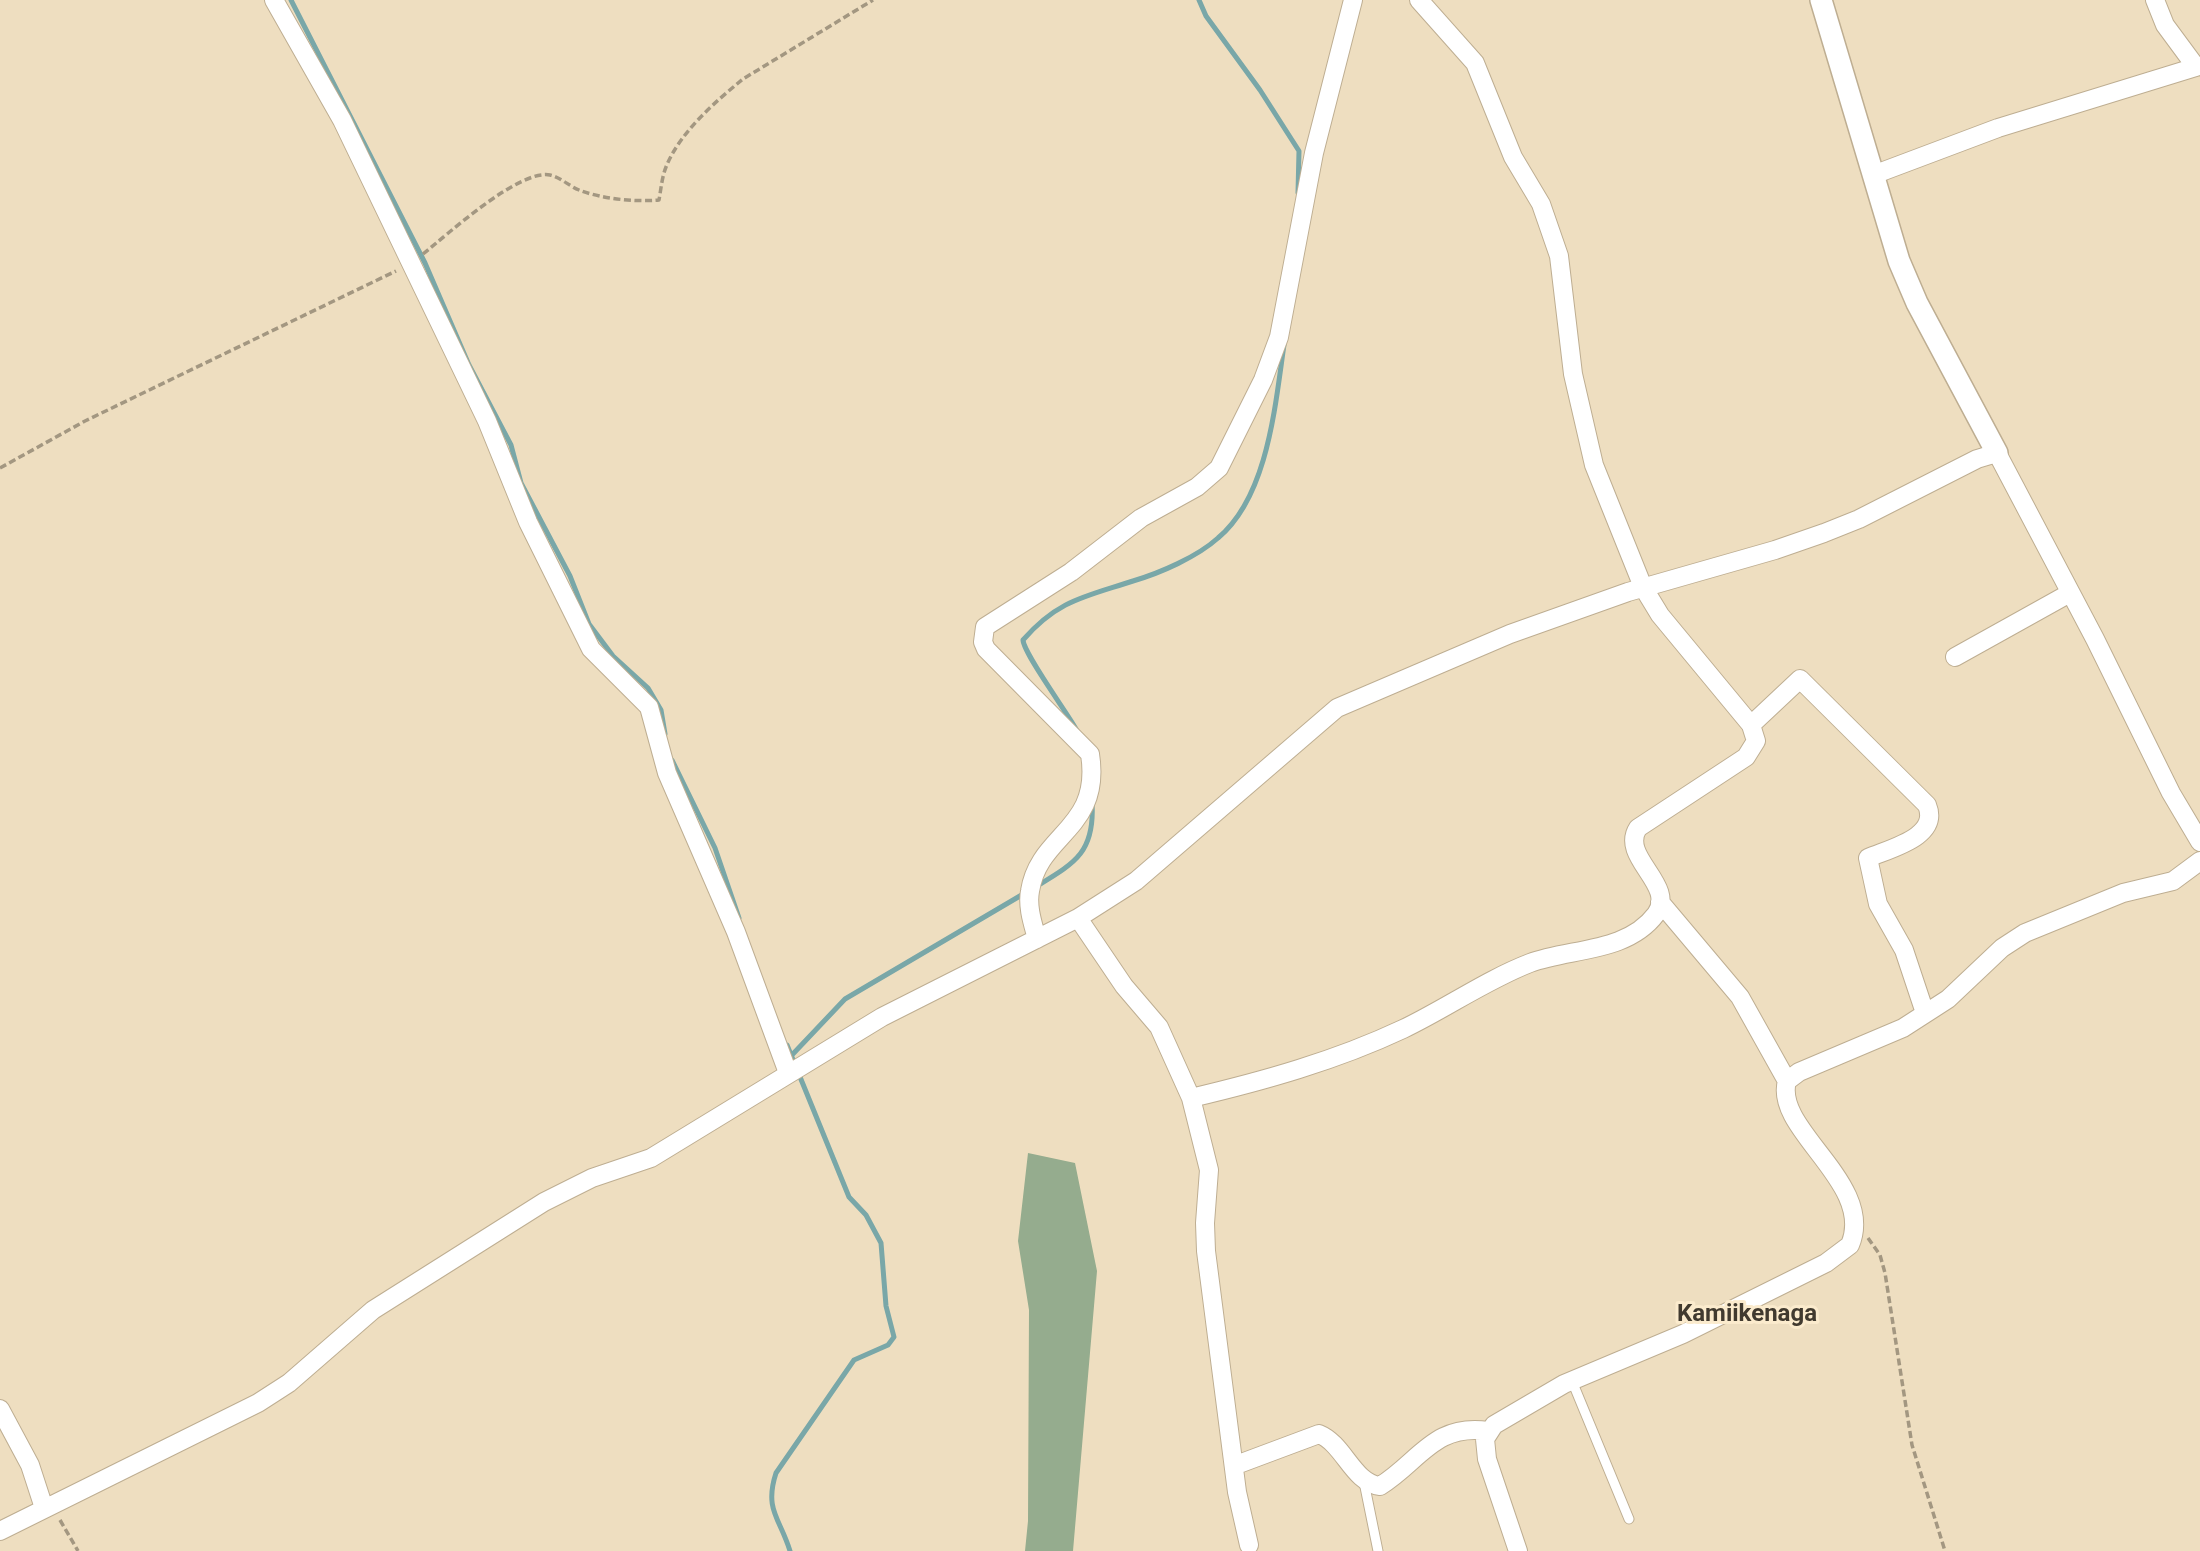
<!DOCTYPE html>
<html>
<head>
<meta charset="utf-8">
<style>
  body { margin:0 }
  canvas { display:block; background:#eedec0 }
</style>
</head>
<body>
<canvas width="2200" height="1551"></canvas>
<script>
const c = document.querySelector('canvas').getContext('2d');
c.lineJoin = 'round';
function fill(path, color) {
  c.fillStyle = color;
  c.fill(path, 'evenodd');
}
function trace(path, color, width, dash) {
  c.strokeStyle = color;
  c.lineWidth = width;
  c.lineCap = dash ? 'butt' : 'round';
  c.setLineDash(dash || []);
  c.stroke(path);
}
function label(font, color, halo, rows, align = 'center') {
  c.font = font + ' Roboto,sans-serif';
  c.lineWidth = 6;
  c.setLineDash([]);
  c.textBaseline = 'middle';
  c.strokeStyle = halo;
  c.fillStyle = color;
  for (const [text, x, y, turn = 0] of rows) {
    c.save();
    c.translate(x, y);
    c.rotate((+turn || 0) * Math.PI / 180);
    c.textAlign = isNaN(turn) ? turn : align;
    if (halo) c.strokeText(text, 0, 0);
    c.fillText(text, 0, 0);
    c.restore();
  }
}
const forest = new Path2D(`
  M1028,1153l47,10 22,108 -24,280h-48l3,-30 1,-211 -11,-69z`);
const stream = new Path2D(`
  M291,0l134,263 44,102 42,80 10,38 49,93 19,48 24,32 35,32 13,22 4,24
  M1199,0l7,16 54,74 39,61 -1,42
  M1076,729c-10,-18 -52,-75 -53,-89 35,-40 61,-43 110,-59 27,-8 64,-24 85,-43 50,-42 57,-132 66,-193
  M672,760l43,88 24,70
  M1037,886c38,-23 58,-34 55,-83
  M787,1045l62,152 17,18 15,28 5,63 8,31 -6,8 -34,15 -78,113c-12,37 4,45 14,78
  M791,1056l54,-57 180,-106`);
const path = new Path2D(`
  M423,254c25,-20 96,-85 127,-79 10,2 19,11 29,15 23,9 55,12 80,10 2,-11 3,-23 7,-33 14,-35 49,-65 77,-88l130,-79
  M0,468l85,-47 311,-150
  M1868,1238l12,17 5,18 27,172 33,106
  M60,1520l18,31`);
const service = new Path2D(`
  M1572,1381l57,138
  M1364,1482l14,69`);
const minor = new Path2D(`
  M274,0l68,120 145,301 41,101 63,127 58,58 18,66 69,159 52,141
  M1873,175l125,-47 198,-61 -31,-42 -10,-25
  M1955,657l115,-64
  M1751,725l49,-46 127,126c13,32 -36,43 -59,53l10,46 26,46 21,63
  M1660,902l80,95 47,84
  M1078,918l46,68 35,41 32,71 18,72 -4,53 1,28 31,241 12,53
  M1037,939c-4,-15 -10,-32 -7,-48 9,-58 72,-61 60,-137l-104,-105 -3,-7 2,-15 86,-55 70,-54 56,-31 22,-19 44,-88 16,-43 35,-184 39,-153
  M1191,1098c72,-17 144,-37 212,-69 42,-20 83,-49 127,-66 40,-15 97,-10 126,-49 21,-29 -37,-57 -18,-86l108,-71 10,-16 -5,-16 -91,-110 -17,-28 -49,-122 -21,-91 -14,-118 -18,-52 -28,-47 -38,-94 -56,-63
  M0,1409l30,56 14,43
  M1236,1465l83,-31c25,10 34,49 61,52 39,-24 54,-63 108,-55
  M0,1531l258,-128 31,-20 84,-73 171,-108 48,-24 59,-20 231,-141 196,-99 58,-37 201,-173 173,-74 118,-42 147,-42 49,-17 35,-14 118,-60 20,-6 98,186 76,154 29,49
  M1518,1551l-31,-92 -2,-20 9,-14 70,-41 119,-50 143,-71 24,-18c26,-62 -77,-115 -63,-164l12,-9 104,-44 45,-29 54,-51 23,-15 98,-40 50,-12 27,-20`);
const tertiary = new Path2D(`
  M1821,0l78,261 18,42 80,150`);
const quarterNames = [
  ["Kamiikenaga",1747,1315]
];
fill(forest, '#95ac8e');
trace(stream, '#79a7a8', 5);
trace(service, '#beae92', 11);
trace(minor, '#beae92', 20);
trace(tertiary, '#beae92', 24);
trace(path, '#a39781', 3.5, [7, 3.5]);
trace(service, '#fff', 9);
trace(minor, '#fff', 18);
trace(tertiary, '#fff', 21);
label('bold 24px', '#413a2f', '#fbebcd', quarterNames);
</script>
</body>
</html>
